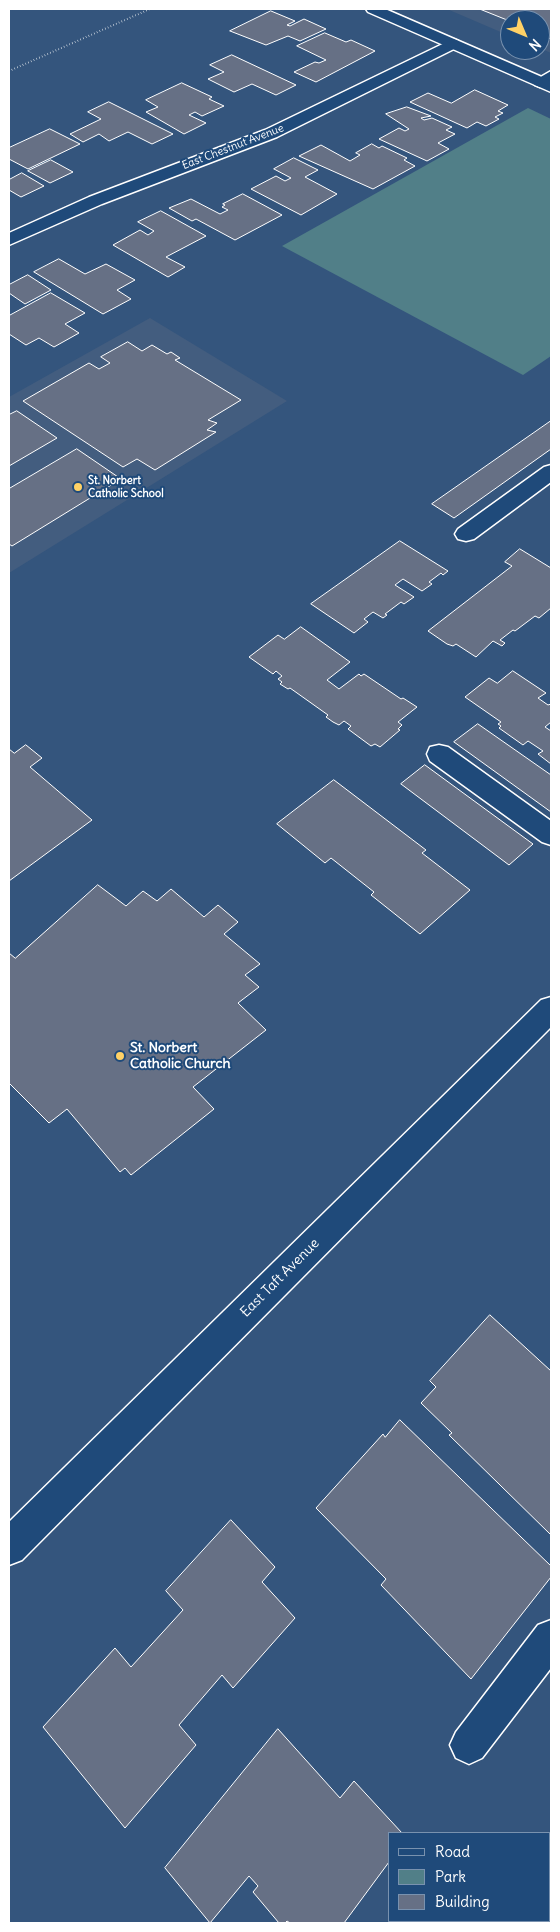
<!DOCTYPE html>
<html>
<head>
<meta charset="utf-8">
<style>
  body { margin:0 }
  #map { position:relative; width:560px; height:1932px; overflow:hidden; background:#34557d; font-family:Delius,sans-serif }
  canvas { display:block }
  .frame { position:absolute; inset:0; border:10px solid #fff; pointer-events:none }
  .legend { position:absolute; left:388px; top:1832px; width:162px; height:90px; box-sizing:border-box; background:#1f4a7a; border:1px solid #7992af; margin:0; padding:6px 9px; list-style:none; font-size:15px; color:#fff }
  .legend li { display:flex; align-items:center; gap:10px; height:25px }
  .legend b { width:25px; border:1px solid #7992af }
  .north { position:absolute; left:500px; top:10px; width:50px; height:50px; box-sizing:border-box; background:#1f4a7a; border:1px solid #7992af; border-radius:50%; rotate:135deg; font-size:14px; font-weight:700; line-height:20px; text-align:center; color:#fff }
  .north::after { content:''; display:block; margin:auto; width:18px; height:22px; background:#ffd166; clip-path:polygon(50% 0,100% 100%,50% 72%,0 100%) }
</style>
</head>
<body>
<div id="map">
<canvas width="560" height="1932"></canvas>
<div class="frame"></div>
<ul class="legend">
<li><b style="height:6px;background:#1f4a7a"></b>Road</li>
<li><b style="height:14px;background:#517f88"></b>Park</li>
<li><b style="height:14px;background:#667085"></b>Building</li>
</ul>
<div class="north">N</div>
</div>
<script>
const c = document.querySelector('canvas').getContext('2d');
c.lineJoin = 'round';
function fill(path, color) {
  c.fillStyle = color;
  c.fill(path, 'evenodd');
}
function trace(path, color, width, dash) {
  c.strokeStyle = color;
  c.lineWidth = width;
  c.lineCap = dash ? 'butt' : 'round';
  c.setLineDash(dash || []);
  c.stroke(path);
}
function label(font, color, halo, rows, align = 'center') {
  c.font = font + ' Delius,sans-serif';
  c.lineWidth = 4;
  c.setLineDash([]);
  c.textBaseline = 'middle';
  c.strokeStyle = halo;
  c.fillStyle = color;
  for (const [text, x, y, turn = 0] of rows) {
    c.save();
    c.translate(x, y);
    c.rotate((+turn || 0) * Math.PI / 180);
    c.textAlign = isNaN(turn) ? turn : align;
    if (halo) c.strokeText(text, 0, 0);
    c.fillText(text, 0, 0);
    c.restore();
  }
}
const built = new Path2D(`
  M447,9h104v44l-11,-5v-28h-30v16z
  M150,318l137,83 -278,172v-176z`);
const green = new Path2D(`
  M528,108l23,11v237l-28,19 -241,-129z`);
const building = new Path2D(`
  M480,9h71v30l-11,-5v-14l-30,1z
  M271,11l24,10 -8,4 3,1 14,-7 22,10 -26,12 -12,-5 -22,9 -36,-14z
  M325,33l21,9 5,-2 24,11 -59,31 -22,-10 21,-10 4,1 7,-3 -29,-14z
  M232,55l64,30 -20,10 -24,-11 -18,8 -26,-13 16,-7 -14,-7z
  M182,83l30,14 -3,2 15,7 -22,10 -7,-4 -6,3 17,8 -22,11 -38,-22 12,-5 -12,-7z
  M475,90l33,15 -10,6 5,2 -8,4 4,2 -13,7 -9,-4 -10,6 -57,-26 18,-9 23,10z
  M109,102l64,32 -21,10 -24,-12 -19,9 -10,-7 -16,8 -13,-8 31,-15 -13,-7z
  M407,107l24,9 -10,2 3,2 8,-2 20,9 -6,3 9,4 -17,9 11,6 -22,12 -48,-22 20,-11 6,3 4,-2 -23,-15z
  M50,129l30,15 -52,25 -19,-10v-11z
  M372,144l7,4 3,-2 25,12 -3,2 11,6 -42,23 -74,-33 22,-11 29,16 10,-6 -4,-2z
  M294,158l24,12 -13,7 32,17 -36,21 -50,-26 25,-13 9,5 6,-3 -17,-9z
  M51,160l22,12 -23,11 -22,-12z
  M22,173l22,13 -23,11 -12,-7v-10z
  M243,194l39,21 -47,25 -39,-21 -4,2 -23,-13 22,-9 29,15 8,-4 -6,-3 3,-2 -2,-1z
  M161,211l45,25 -40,21 19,10 -17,10 -55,-32 27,-15 8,5 6,-4 -16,-9z
  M59,259l26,15 21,-10 29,16 -18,10 14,9 -28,15 -69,-42z
  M28,275l23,15 -26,14 -16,-11v-8z
  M51,293l34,20 -20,11 14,9 -25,14 -15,-9 -13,7 -17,-11v-18z
  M128,342l14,9 10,-6 15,9 4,-2 9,6 -5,2 66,40 -33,20 9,3 -10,7 9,2 -61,38 -18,-11 -14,8 -100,-66 66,-38 10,6 11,-6 -9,-6z
  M17,411l40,27 -48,28v-51z
  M551,421v28l-97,69 -22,-14z
  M77,449l44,30 -109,67 -3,-2v-55z
  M400,541l48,30 -5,4 -2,-2 -12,9 3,2 -10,7 -19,-12 -8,6 19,12 -10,7 -3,-2 -16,12 2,1 -4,3 -10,-6 -9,7 4,3 -14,11 -43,-29z
  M520,549l31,19v40l-12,10 -4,-2 -20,15 -2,-1 -13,10 5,3 -3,3 -9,-5 -17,16 -20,-13 -3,2 -6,-2 -19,-13 84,-65 -7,-4z
  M301,627l49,35 -23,18 12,9 20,-15 2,2 3,-2 37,25 2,-1 14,9 -19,15 4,3 -4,4 2,1 -20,17 -5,-3 -4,2 -23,-17 3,-3 -7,-5 -5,4 -6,-3 -7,-5 2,-2 -38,-27 -2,1 -8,-5 2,-2 -4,-3 4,-3 -6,-5 -3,3 -24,-17 29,-22 6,4z
  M513,671l33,22 -8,5 10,7 3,-1v18l-6,5 6,4v33l-13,-10 5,-3 -15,-10 -5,4 -24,-17 2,-2 -3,-2 3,-2 -36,-25 24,-19 8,5z
  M478,724l73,51v37l-97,-70z
  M26,745l16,13 -12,9 62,53 -83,61v-132l5,4z
  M425,765l108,79 -24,21 -108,-81z
  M334,780l92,70 -4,3 48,37 -50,44 -49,-39 3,-3 -43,-34 -6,5 -48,-39z
  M98,885l28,21 17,-15 14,10 14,-12 33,28 14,-12 20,17 -14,12 36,30 -15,11 14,12 -21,16 28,27 -73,57 21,22 -83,66 -6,-7 -5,4 -53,-63 -18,14 -40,-40v-130l6,5z
  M490,1315l61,56v164l-102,-100 3,-2 -31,-30 15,-16 -6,-6z
  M400,1420l151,146v11l-80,102 -90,-94 5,-6 -70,-71 67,-74 2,3z
  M231,1520l44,47 -13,15 33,36 -62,70 -11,-13 -43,50 17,20 -71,83 -82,-101 72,-79 16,19 52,-57 -17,-19z
  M278,1729l62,69 14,-17 48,52h-13v29l-45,61h-54l-3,-2 -2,2h-6l-26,-31 5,-6 -9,-10 -39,47 -45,-55z`);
const path = new Path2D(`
  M9,71l141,-62`);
const minor = new Path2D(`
  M453,39l5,2 3,3 -3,3 -181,90 -175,67 -93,41v-12l80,-36 176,-67z
  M551,71v11l-11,5 -5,-2 -3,-3z
  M551,465v17l-77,57 -8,2 -8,-2 -3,-5 3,-5 86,-62z
  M439,745l9,2 103,74v24l-9,-3 -112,-81 -3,-7 3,-7z
  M551,1620v48l-69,90 -13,6 -13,-6 -6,-13 6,-13 82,-107z`);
const major = new Path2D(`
  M366,9h19l166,72v11l-183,-80z
  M551,997v30l-529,533 -13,5v-43l532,-522z`);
const markers = [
  [78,487,5,"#ffd166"],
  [120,1056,5,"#ffd166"]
];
const farStreetnames = [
  ["East Chestnut Avenue",233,147,-21]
];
const farPoinames = [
  ["St. Norbert",88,481],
  ["Catholic School",88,494]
];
const poiNames = [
  ["St. Norbert",130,1048],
  ["Catholic Church",130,1064]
];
const streetNames = [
  ["East Taft Avenue",280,1278,-45]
];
fill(built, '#435d7f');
fill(green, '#517f88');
fill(building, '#667085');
trace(building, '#fff', 1);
trace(minor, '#fff', 3);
trace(major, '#fff', 3);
trace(path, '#fff', 2, [0.5, 2.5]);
fill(minor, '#1f4a7a');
fill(major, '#1f4a7a');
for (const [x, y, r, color] of markers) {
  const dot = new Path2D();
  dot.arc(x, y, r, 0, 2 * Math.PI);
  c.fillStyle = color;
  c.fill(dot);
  trace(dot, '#1f4a7a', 2);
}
label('11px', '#fff', '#1f4a7a', farStreetnames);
label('bold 11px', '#fff', '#1f4a7a', farPoinames, 'left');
label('bold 14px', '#fff', '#1f4a7a', poiNames, 'left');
label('14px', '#fff', '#1f4a7a', streetNames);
</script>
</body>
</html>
